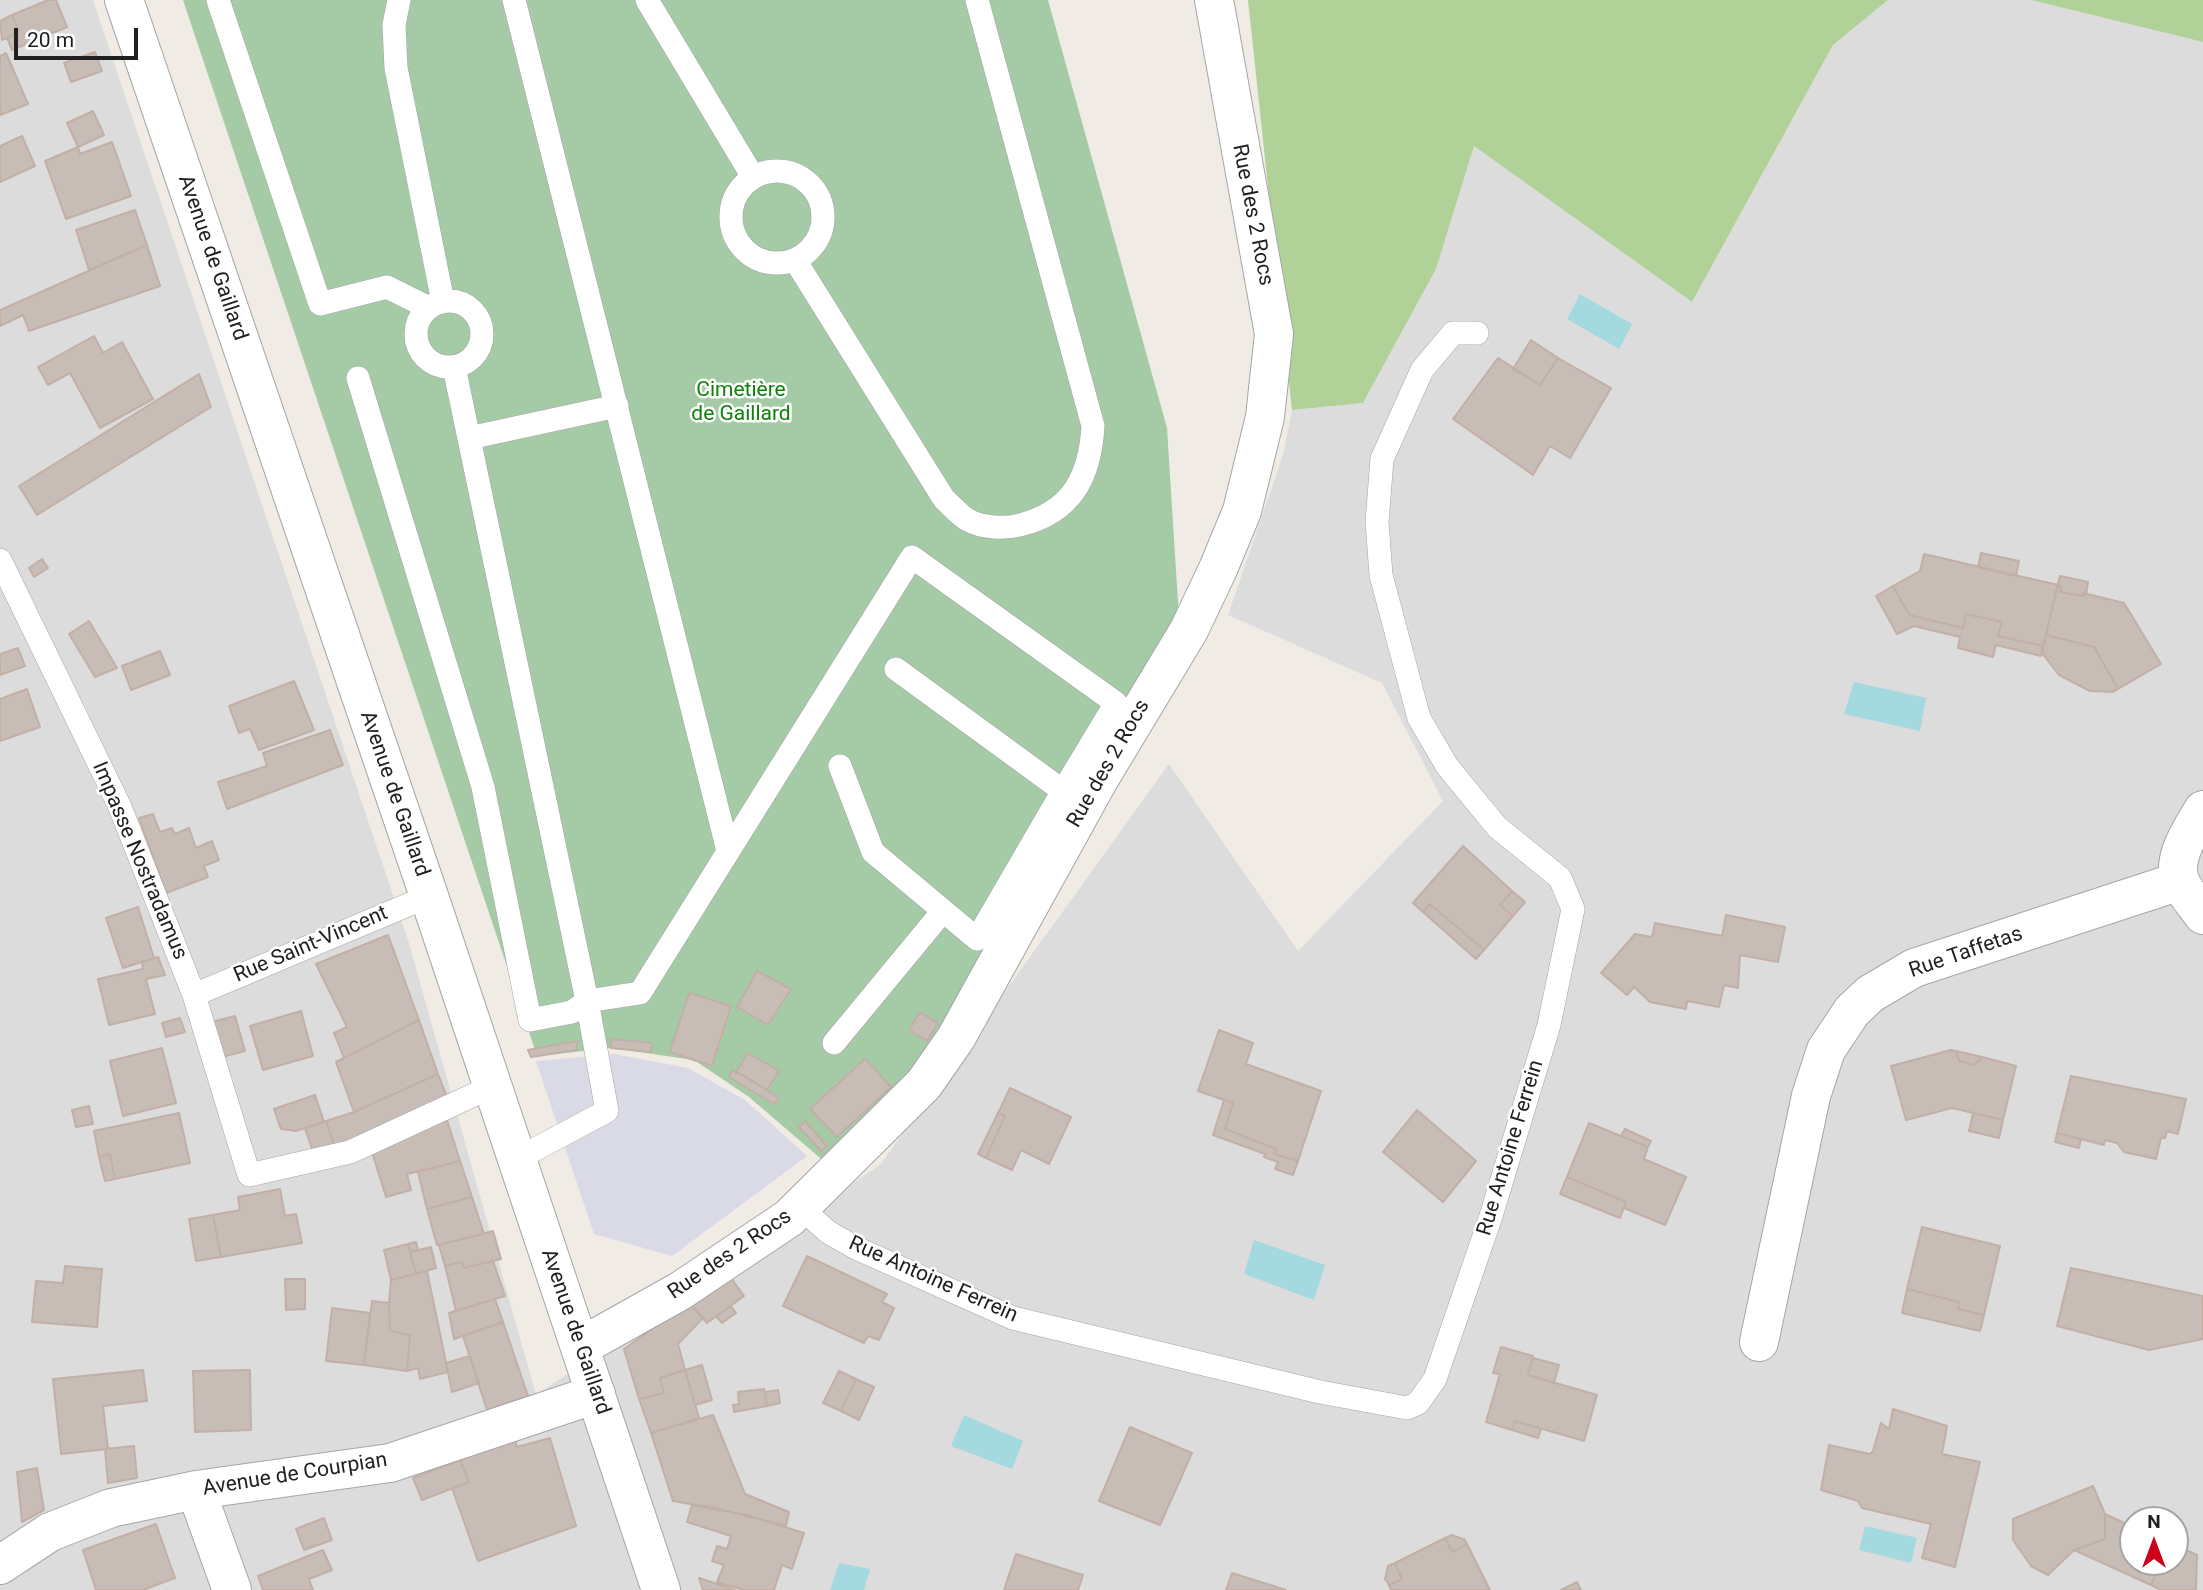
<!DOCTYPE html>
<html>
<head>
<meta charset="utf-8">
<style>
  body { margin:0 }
  #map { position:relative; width:2203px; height:1590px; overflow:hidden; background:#f0ebe4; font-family:Roboto,sans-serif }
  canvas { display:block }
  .north { position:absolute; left:2119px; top:1506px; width:70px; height:70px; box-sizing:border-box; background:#fff; border:2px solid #a5a5a5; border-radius:50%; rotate:0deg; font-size:19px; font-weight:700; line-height:28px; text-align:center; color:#1f1f1f }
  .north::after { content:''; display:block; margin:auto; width:24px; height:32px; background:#cd001a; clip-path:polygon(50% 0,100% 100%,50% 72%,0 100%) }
  .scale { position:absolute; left:14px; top:28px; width:124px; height:32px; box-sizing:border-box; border:4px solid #1f1f1f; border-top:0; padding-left:9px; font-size:21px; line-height:24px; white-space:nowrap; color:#1f1f1f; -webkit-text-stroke:5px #fff; paint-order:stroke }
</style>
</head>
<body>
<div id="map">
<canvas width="2203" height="1590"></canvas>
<div class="north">N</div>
<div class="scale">20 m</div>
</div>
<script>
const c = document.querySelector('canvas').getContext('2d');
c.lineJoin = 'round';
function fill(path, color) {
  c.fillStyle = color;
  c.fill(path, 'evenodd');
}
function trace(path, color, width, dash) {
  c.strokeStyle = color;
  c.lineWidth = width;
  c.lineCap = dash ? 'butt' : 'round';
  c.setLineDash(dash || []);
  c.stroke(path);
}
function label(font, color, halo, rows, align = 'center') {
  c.font = font + ' Roboto,sans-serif';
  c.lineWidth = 5;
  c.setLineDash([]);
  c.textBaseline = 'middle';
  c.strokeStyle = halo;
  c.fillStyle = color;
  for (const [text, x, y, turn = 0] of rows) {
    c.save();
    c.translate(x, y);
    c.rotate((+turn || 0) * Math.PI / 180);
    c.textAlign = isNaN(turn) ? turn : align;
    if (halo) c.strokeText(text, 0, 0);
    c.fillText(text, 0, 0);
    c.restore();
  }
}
const residential = new Path2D(`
  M0,0h93l315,940 128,455 344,-230 289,-401 129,187 145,-150 -61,-118 -154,-68 55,-160 9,-45 71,-7 73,-134 38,-123 218,156 141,-257 55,-45h143l172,42v1548h-2203zM2133,1520h42v42h-42z`);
const forest = new Path2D(`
  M1248,0h640l-55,45 -141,257 -218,-156 -38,123 -73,134 -71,7z
  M2031,0h172v42z`);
const cemetery = new Path2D(`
  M183,0h865l119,428 12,190 -236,410 -51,68 -66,67 -77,-66 -55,-37 -83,-12 -74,8z`);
const plaza = new Path2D(`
  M614,1054l74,14 57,32 62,56 -135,100 -78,-22 -58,-173z`);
const water = new Path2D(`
  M1580,294l52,30 -13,25 -52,-30z
  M1854,682l72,16 -6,33 -76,-17z
  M1254,1240l71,25 -11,35 -70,-26z
  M964,1415l59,26 -11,28 -61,-23z
  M1865,1526l52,12 -6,25 -52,-13z
  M839,1563l31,6 -6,21h-34z`);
const building = new Path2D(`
  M48,0h8l11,27 -55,23 -5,-12 12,-6 -7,-17z
  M12,15l7,17 -17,8 -2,-19z
  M95,52l7,19 -31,11 -7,-19z
  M6,53l22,51 -28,11v-59z
  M93,111l11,24 -26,12 -11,-24z
  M22,136l13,30 -35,16v-36z
  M112,142l19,54 -65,23 -21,-58 33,-14 2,7z
  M135,210l12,35 -58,25 -13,-40z
  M147,245l13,41 -131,45 -6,-16 -23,11v-16z
  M94,336l9,17 19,-11 31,57 -53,29 -30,-55 -22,12 -10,-18z
  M1531,340l27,18 -18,27 -27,-16z
  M1498,358l42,27 18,-27 53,30 -41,70 -20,-12 -17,29 -80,-56z
  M199,374l12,33 -174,108 -18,-29z
  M1981,553l38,8 -3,15 -38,-9z
  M1924,554l134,31 -15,61 -45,-10 4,-14 -36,-8 -3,14 -54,-13 -16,-29 27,-15z
  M42,559l6,9 -14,9 -5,-9z
  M2060,576l28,6 -2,12 -4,2 -22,-4 1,-5h-4z
  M1893,586l16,29 54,13 3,-14 36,8 -4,14 45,10 -2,10 -45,-11 -3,12 -35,-9 2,-11 -46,-11 -17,8 -21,-38z
  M2057,587h4l-1,5 22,4 1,-3 41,10 37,61 -43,25 -24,-42 -48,-12z
  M89,621l28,47 -22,9 -26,-43z
  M2046,635l48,12 24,42 -5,3 -23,-1 -31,-16 -17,-22z
  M18,648l7,18 -25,9v-21z
  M160,651l10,24 -39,15 -9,-24z
  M294,681l20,49 -55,20 -9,-21 -11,4 -10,-27z
  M27,689l13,38 -40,14v-42z
  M330,730l13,35 -116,44 -9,-27 49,-16 -4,-13z
  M153,814l7,18 12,-4 3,6 14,-6 7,20 16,-7 7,19 -15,6 4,11 -42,16 -27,-75z
  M1463,846l49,45 -12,14 13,11 -29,34 -54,-46 -7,8 -10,-9z
  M1512,891l13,11 -12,14 -13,-11z
  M1430,904l54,46 -8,9 -53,-47z
  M138,907l16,51 -31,10 -17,-50z
  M1726,915l59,12 -7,35 -38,-7 -2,33 -14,-3 -5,22 -32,-6 -1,8 -36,-7 -16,-15 -7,8 -26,-22 34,-39 17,3 3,-14 67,13z
  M388,935l31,85 -75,38 -10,-25 13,-6 -31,-63z
  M158,957l7,18 -19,4 9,35 -46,11 -11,-46 45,-10 -1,-7z
  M757,971l34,18 -23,36 -31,-18z
  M689,993l42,13 -19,60 -42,-14z
  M301,1011l12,45 -50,14 -13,-44z
  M920,1012l18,11 -11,18 -18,-11z
  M235,1016l10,35 -23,6 -10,-35z
  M180,1018l5,14 -19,5 -4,-14z
  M419,1020l19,54 -84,38 -18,-50z
  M1219,1030l34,13 -7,21 75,27 -23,70 -24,-7 2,-5 -51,-20 8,-26 -35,-12z
  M611,1039l41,4 -1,9 -40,-4z
  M577,1041v9l-46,7 -3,-7z
  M162,1048l14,55 -53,13 -13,-55z
  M1951,1050l5,1 3,10 15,4 8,-8 34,9 -13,54 -51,-12 -46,12 -15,-54z
  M1956,1051l26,6 -8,8 -15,-4z
  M748,1053l31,18 -12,19 -31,-18z
  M865,1059l26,28 -54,50 -27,-28z
  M732,1070l16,8 31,20 -5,6 -45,-27z
  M438,1074l9,23 -112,51 -9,-27 28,-9z
  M2071,1076l115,23 -8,35 -11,-3 -2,7h-4l-5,21 -32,-7 -7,-9 -12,-3 -1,5 -47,-12z
  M1010,1088l61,29 -22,47 -28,-14 -9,20 -26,-12 19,-42 -7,-3z
  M315,1095l9,27 -28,9 -15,-2 -7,-20z
  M1224,1100l9,3 -8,26 51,20 -2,5 24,7 -5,14 -18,-6 3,-7 -14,-5 1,-3 -52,-19z
  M89,1106l4,18 -17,3 -4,-17z
  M1417,1110l59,51 -33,41 -60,-50z
  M179,1113l11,50 -75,16 -5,-25 -11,3 -5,-26z
  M998,1113l7,3 -19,42 -8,-4z
  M1973,1113l30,7 -4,18 -30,-7z
  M447,1120l13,41 -53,13 4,16 -25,7 -14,-45z
  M326,1121l9,27 -21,7 -9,-27z
  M805,1121l22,25 -6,5 -22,-24z
  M1589,1123l59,24 -4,12 42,18 -21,48 -41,-17 2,-6 -59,-25z
  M1625,1129l26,12 -3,6 -27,-11z
  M2057,1133l24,6 -2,9 -24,-6z
  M110,1154l5,25 -10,2 -6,-24z
  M460,1161l12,36 -45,12 -9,-37z
  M1567,1177l59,25 -6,16 -60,-24z
  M280,1189l5,27 11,-2 6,29 -81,14 -8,-42 27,-5 -2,-13z
  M472,1197l12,37 -47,11 -10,-36z
  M213,1215l8,42 -25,4 -7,-42z
  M1922,1227l78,19 -16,69 -26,-6 1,-7 -52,-13z
  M493,1231l8,28 -37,9 -1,-6 -18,4 -6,-21z
  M416,1242l2,8 -8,2 -2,-8z
  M408,1244l8,30 -25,6 -7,-30z
  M431,1247l5,21 -20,6 -6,-22z
  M807,1256l80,38 -5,8 12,6 -15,32 -11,-4 -4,7 -81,-37z
  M493,1261l12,35 -49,15 -11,-45 18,-4 1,6z
  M65,1266l37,3 -5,58 -65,-5 4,-41 27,2z
  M2071,1268l132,28v43l-54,11 -92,-24z
  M427,1271l21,101 -28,7 -2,-11 -11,3 3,-36 -20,-4 -1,-28 2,-23z
  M729,1275l15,21 -37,27 -18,-20z
  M285,1279h20v30l-19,1z
  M1907,1289l52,13 -1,7 26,6 -4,16 -78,-18z
  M495,1299l8,23 -49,17 -5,-26z
  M372,1301l17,2 1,28 20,4 -3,36 -43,-6z
  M689,1303l14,15 -25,26 7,26 -25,8 4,15 -25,6 -15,-50z
  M731,1306l5,7 -14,10 -6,-7z
  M332,1308l38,5 -6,52 -38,-4z
  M503,1322l25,74 -41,14 -24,-74z
  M1501,1347l32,9 -5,19 69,20 -13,46 -69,-20 -3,9 -26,-8 14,-48 -7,-1z
  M470,1356l9,27 -27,9 -6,-29z
  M1533,1358l26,7 -5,18 -26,-8z
  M702,1365l10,35 -17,5 -10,-35z
  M143,1370l4,31 -44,5 5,43 -47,5 -8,-75z
  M250,1370l1,60 -56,2 -2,-61z
  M685,1370l14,48 -48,15 -12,-34 25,-6 -4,-15z
  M839,1371l17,8 -15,32 -18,-8z
  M856,1379l18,8 -15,33 -18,-9z
  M764,1389l3,17 -33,6 -1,-7 6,-1 -1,-12z
  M778,1390l2,13 -13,3 -2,-14z
  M1893,1409l54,17 -5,28 38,8 -25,105 -33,-9 9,-34 -69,-16 -4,-7 -37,-11 8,-45 41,9 3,-3 8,-28 8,6z
  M713,1415l32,79 44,18 -3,14 -67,-17 -46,-8 -22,-68z
  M1515,1421l26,8 -3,9 -26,-8z
  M1130,1427l62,26 -32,72 -61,-24z
  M550,1438l26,88 -98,35 -26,-73 17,-6 -9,-22 55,-20 2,7z
  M134,1446l3,32 -29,5 -3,-34z
  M460,1460l9,22 -47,18 -9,-22z
  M37,1468l7,42 -22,12 -5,-50z
  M2093,1486l12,28v25l-31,11 -26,25 -17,-9 -18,-26v-21z
  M692,1505l55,10 57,18 -12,36 -10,-4 -8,25h-30l-27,-8 7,-17 -12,-4 5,-15 10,3 4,-13 -44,-14z
  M2105,1514l28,13v35h29l-11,23 -77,-35 31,-11z
  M324,1518l8,22 -28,10 -8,-21z
  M156,1524l19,54 -32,12h-47l-13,-40z
  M1452,1535l13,5 2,4 -15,8 -7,-14z
  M1445,1538l7,14 15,-8 23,46h-99l-2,-5 13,-6 -7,-16z
  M2175,1545l22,10 -1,35h-35l-10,-5 11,-23h13z
  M323,1550l9,20 -23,9 4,11h-50l-5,-14z
  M1016,1554l67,21 -5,15h-74z
  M1395,1563l7,16 -13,6 -4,-6 3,-13z
  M1232,1573l54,17h-60z
  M699,1578l36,12h-32z
  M1577,1582l4,8h-20z`);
const service = new Path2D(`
  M218,0l102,304 67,-17 42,21
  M399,0l-5,25 2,43 47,234
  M514,0l214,851
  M647,0l106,177
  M731 217a46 46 0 1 1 92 0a46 46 0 1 1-92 0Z
  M795,260l149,239c7,6 15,16 24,21 14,8 37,9 52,5 52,-13 70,-48 73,-99l-116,-426
  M416 334a33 33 0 1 1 66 0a33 33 0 1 1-66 0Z
  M454,367l133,634 53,-8 272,-436 204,146 -53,88 -167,-122
  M358,378l125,409 47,233 42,-8 15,-11 20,110 -90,48
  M469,438l148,-32
  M0,560l120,247 74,188 55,180 101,-23 143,-66
  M840,766l33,86 104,87 86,-148
  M194,995l235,-99
  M834,1043l109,-132
  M800,1207l28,25 28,16 157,70 307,74 87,16 11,-5 17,-24 56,-163 58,-191 24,-116 -13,-31 -63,-51 -50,-61 -28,-48 -38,-143 -4,-53 5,-63 40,-89 31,-37h24`);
const minor = new Path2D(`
  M2203,810c-11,19 -33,49 -22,73 5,11 15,22 22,32
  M1759,1342l52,-246 15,-46 26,-39 18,-17 44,-26 266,-87
  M580,1347l100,-56 109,-73 135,-134 32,-46 142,-257 91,-151 29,-61 24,-58 23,-94 9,-83 -60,-334
  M196,1490l36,100
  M0,1565l50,-33 61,-24 85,-18 194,-27 206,-69`);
const tertiary = new Path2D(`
  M124,0l305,896 232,694`);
const streetNames = [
  ["Rue des 2 Rocs",1252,215,79],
  ["Avenue de Gaillard",212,258,71],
  ["Rue des 2 Rocs",1109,764,-60],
  ["Avenue de Gaillard",394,794,71],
  ["Impasse Nostradamus",139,861,67],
  ["Rue Saint-Vincent",311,945,-23],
  ["Rue Taffetas",1966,953,-19],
  ["Rue Antoine Ferrein",1511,1148,-73],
  ["Rue des 2 Rocs",730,1255,-34],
  ["Rue Antoine Ferrein",933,1280,24],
  ["Avenue de Gaillard",575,1332,71],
  ["Avenue de Courpian",295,1475,-9]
];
const parkNames = [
  ["Cimetière",741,391],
  ["de Gaillard",741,415]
];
fill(residential, '#dddcdc');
fill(forest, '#b0d197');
fill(cemetery, '#a5caa6');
fill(plaza, '#d9dae6');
fill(water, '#a3d9df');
fill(building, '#c8bcb7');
trace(building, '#c2afa6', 2);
trace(service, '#a6a6a6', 24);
trace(minor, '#a6a6a6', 40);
trace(tertiary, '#a6a6a6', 40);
trace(service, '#fff', 23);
trace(minor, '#fff', 38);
trace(tertiary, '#fff', 38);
label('21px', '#1f1f1f', '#fff', streetNames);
label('21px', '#0c8207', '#fff', parkNames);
</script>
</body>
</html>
